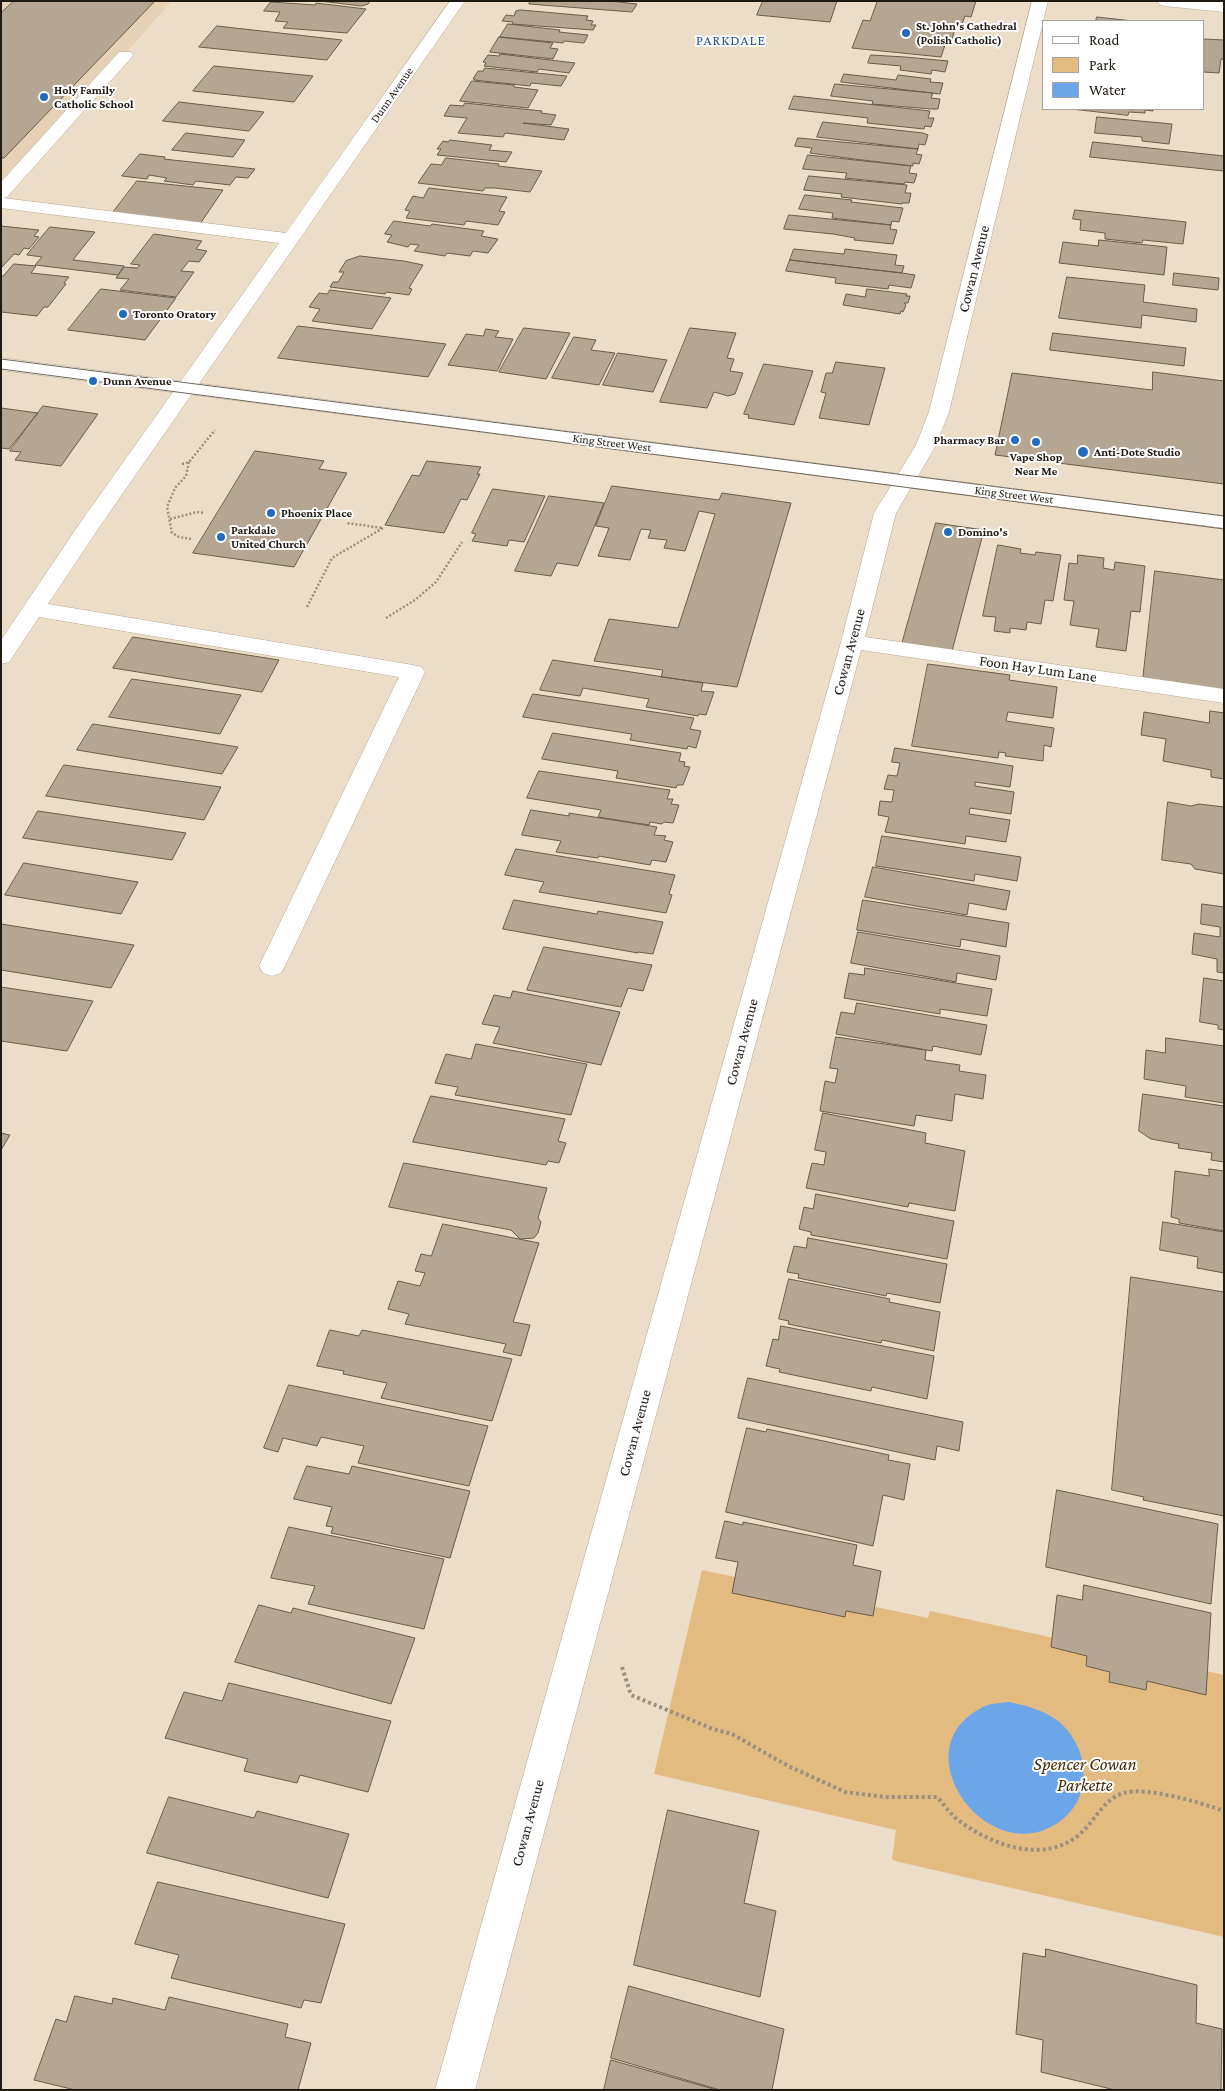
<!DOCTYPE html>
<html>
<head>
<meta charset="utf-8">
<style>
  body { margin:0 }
  #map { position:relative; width:1225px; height:2091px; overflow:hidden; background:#ecddc8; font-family:"Crimson Pro",serif }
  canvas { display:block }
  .frame { position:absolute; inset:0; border:2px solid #1e1911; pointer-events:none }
  .legend { position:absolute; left:1042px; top:20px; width:162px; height:90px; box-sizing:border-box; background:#fff; border:1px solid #a5a3a0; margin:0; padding:6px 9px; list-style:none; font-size:15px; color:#1e1911 }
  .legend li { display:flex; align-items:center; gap:10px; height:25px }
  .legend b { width:25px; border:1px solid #a5a3a0 }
</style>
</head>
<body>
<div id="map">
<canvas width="1225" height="2091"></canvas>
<div class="frame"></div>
<ul class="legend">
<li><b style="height:6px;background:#fff"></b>Road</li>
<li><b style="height:14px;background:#e3ba7f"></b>Park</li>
<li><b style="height:14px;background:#6ca5e8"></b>Water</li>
</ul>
</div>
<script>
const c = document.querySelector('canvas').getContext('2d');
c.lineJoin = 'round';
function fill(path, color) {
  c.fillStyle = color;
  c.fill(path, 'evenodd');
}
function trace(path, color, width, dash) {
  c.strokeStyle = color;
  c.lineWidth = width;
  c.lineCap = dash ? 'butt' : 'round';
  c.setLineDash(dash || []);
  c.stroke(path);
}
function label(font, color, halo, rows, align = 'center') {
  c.font = font + ' "Crimson Pro",serif';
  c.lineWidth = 4;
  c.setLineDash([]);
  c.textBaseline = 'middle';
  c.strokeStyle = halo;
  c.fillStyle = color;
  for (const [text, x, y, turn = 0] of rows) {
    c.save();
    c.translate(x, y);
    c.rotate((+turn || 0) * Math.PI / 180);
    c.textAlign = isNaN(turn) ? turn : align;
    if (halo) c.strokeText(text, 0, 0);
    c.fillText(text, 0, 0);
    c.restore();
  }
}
const built = new Path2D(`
  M1,1h171l-171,193z`);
const green = new Path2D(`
  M702,1570l226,48 2,-7 294,64v262l-329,-76 -3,-2 4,-29 -242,-56z`);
const water = new Path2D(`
  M1009,1702c18,4 35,8 49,19 32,26 36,77 1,101 -70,50 -161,-73 -76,-115 7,-4 18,-4 26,-5z`);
const building = new Path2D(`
  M14,1h141l-151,157h-3v-145z
  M320,1h50l-2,3 -6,2z
  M531,1h79l27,3 -5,8 -103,-8z
  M763,1h74l-7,21 -73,-7z
  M868,1h108l-5,16 -6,-1 -4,11 -5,-1 -4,13h-5l-6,18 -89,-9 11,-28 7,1 7,-19z
  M271,2l44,3 1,-2 50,6 -19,24 -24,-2 -40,-3 5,-6 -13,-1 5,-9 -16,-1z
  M521,10l67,6 -2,4 7,1 -2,4h5l-3,5 -81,-6 1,-2 -11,-1 4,-6 8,1 2,-5z
  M1097,17l36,4h-37z
  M508,24l52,6 -1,2 29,3 -4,8 -20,-2 -1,2 -10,-1 -53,-5z
  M217,26l125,14 -15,20 -128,-13z
  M499,37l54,6 -3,5 8,1 -5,10 -63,-7z
  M1204,39l20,1v19h-3l-2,14 -15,-1z
  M500,54l75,9 -6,10 -30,-4 -2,3 -53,-6 2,-3 -3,-1 5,-7 11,1z
  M871,55l34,2 43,4 -3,11 -13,-2 -1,4 -31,-4 1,-4 -33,-3z
  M214,66l99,10 -19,26 -101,-11z
  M485,68l82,8 -6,10 -30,-3 -1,3 -56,-6 1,-1h-2l5,-8h5z
  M844,74l52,6 2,-5 33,4 -1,3 13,1 -3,11 -99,-12z
  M472,81l42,4v2l24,3 -10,18 -68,-7z
  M835,84l98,9 -2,5 9,1 -2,10h-7l-59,-5 1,-3 -42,-5z
  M794,96l136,15 -2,7h6l-3,9 -6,-1 -1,3 -57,-6 1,-5 -79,-9z
  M179,102l85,10 -15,19 -86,-10z
  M465,103l77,8 -1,2 15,2 -5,10 -28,-2 46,6 -5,11 -59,-7 -2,4 -45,-4 9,-15 -23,-2 6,-11 13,1z
  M1072,109h81v2l-8,-1v3l-16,-1 -1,3z
  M1097,117l75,7 -3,20 -27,-3v-4l-47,-4z
  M823,122l100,11 5,2 -3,10 -6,-1 -1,5 -101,-12z
  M186,133l59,7 -12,17 -61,-7z
  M798,138l120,11 -2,5 6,1 -3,9 -6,-1v3l-59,-7 -44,-6 2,-5 -17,-2z
  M450,140l42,5 -3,5 23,2 -6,10 -69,-7 4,-6h-4l6,-8 5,1z
  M1093,142l131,14v15l-134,-14z
  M140,154l25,3 -1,2 91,10 -7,9 -12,-1 -6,8 -34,-4 -3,4 -29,-4 3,-3 -18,-3 -2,4 -25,-3z
  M808,155l103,11 -2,7 8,1 -3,9 -9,-1 -1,2 -59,-6 2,-5 -44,-4z
  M446,158l53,6 -1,2 44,5 -12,21 -35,-4h-10l-2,3 -65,-8 13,-19 10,1z
  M809,176l98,9 -2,8h6l-2,10h-7v1l-61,-7 1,-3 -38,-4z
  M137,181l86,9 -23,34 -89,-9z
  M429,188l78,9 -8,14 6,1 -7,13 -32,-4 -2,4 -58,-7 4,-7 -5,-1 8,-14 10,2z
  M805,195l47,5 -1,2 52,6 -4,14 -7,-1 -1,4 -59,-7 1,-5 -34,-4z
  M1075,210l111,12 -3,22 -40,-4 -1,3 -37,-4v-6l-25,-3 1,-10 -8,-1z
  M789,215l102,10 -1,4 7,1 -4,14 -39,-4 1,-2 -22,-4 -49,-5z
  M394,221l36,5 2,-2 52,7 -3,5 17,3 -10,14 -15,-2 -3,5 -23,-3 -2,3 -31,-5 5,-6 -9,-1 -2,3 -21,-5 5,-7 -7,-1z
  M1,226l38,4 -5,6 5,1 -10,12 -5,-1 -5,7 -5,-1 -12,13z
  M50,227l45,5 -22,28 51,6 -6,9 -83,-10 7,-8 -15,-2z
  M154,234l48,7 -6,8 11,2 -8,11 -10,-1 -8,10 13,1 -18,25 -56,-7 9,-11 -13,-1 8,-11 13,1 3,-3 -9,-1z
  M1099,240l68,7 -3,28 -105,-12 4,-21 35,4z
  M794,249l50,5 1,-5 52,6 -2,10 9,1 -2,7 -112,-13z
  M360,256l44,5 19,4 -14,23 3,1 -3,6 -23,-3 -1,2 -55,-7 3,-5h5l6,-10h-5l7,-11z
  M790,260l112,13 13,2 -4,13 -22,-3 -1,4 -53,-6 1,-5 -50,-7z
  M14,264l22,2 -5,7 38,4 -5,6 2,1 -18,23h-4l-7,9 -36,-4v-36h2z
  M1174,273l45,5 -1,12 -45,-5z
  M1067,277l78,8 -2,17 54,7 -1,13 -54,-7 -1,13 -82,-10z
  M101,289l75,9 -31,42 -77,-10z
  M867,289l40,5 -1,2h4l-2,7h-4l2,2 -3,7 -2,-1 -1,3 -57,-9 3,-11 19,3z
  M330,290l61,8 -19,31 -60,-8 8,-12 -11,-2 10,-14 8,1z
  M298,326l148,18 -18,33 -150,-19z
  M524,328l46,5 -24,46 -47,-7z
  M690,328l46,5 -9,25 7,1 -4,12 13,2 -8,21 -7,2 -14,-4 -7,16 -47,-6z
  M486,329l13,2 -4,6 18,2 -16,32 -49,-6 18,-31 17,2z
  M1053,333l133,15 -2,18 -134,-16z
  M574,337l22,3 -5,10 24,3 -16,32 -47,-7z
  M618,353l49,7 -14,32 -50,-7z
  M836,362l49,6 -16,57 -50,-7 7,-25 -5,-1 5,-19h6z
  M764,364l49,7 -19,54 -46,-7 1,-3 -5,-1z
  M1153,372l71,9v103l-229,-29 17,-82 140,17z
  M43,406l55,8 -37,52 -46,-6 6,-8 -11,-1z
  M1,408l37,5 -29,36 -8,-1z
  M255,451l69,10 -5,8 28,4 -53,94 -101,-14z
  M427,461l54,6 -4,7h3l-13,26 -6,-1 -17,34 -59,-8 27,-50 7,1z
  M612,486l107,14 3,-7 69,10 -54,184 -76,-10 2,-7 -69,-9 15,-42 69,9 37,-114 -16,-3 -14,40 -21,-3 3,-8 -19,-2 3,-8 -10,-1 -11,31 -32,-4 11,-28 -13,-2z
  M493,489l52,7 -21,46 -15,-2 -2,6 -35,-5 4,-7 -4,-1z
  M549,496l55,7 -26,63 -21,-3 -6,13 -36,-5z
  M936,523l48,7 -32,121 -50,-7z
  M998,545l23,4 -1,4 15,2 1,-3 25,3 -8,46 -8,-1 -4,24 -14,-2 -1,8 -16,-2v5l-16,-2 2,-14 -13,-1z
  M1078,555l26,3 -1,10 11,2 1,-8 30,4 -5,46 -9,-1 -5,40 -30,-4 3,-18 -29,-4 4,-24 -10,-1 5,-37 8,1z
  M1155,571l69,9v112l-81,-12z
  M133,637l146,23 -17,32 -149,-24z
  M553,660l150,23 -2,8 13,1 -8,23 -7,-1 -1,2 -52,-9 3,-8 -66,-11 -3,8 -40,-6z
  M928,664l82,11 -1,5 48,7 -4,31 -45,-6 -2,9 48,7 -3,19 -7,-2 -1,16 -38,-5 1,-3 -7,-1 -1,6 -86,-12z
  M132,679l109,16 -21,39 -111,-17z
  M533,694l161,24 -4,11 11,2 -5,17 -8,-2 -1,3 -57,-9 2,-6 -109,-17z
  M1210,711l14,2v66l-13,-2v-7l-48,-9 3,-22 -25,-4 3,-23 65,11z
  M93,724l145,23 -16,27 -145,-24z
  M553,733l128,20 -2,8 6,1 -1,4 6,1 -7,18h-6l-1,3 -60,-10 2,-7 -76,-12z
  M895,748l118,18 -3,21 -35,-5v4l39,6 -3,22 -41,-6 -1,6 41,6 -4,22 -40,-6 -1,8 -80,-12 4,-15 -11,-2 2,-14 12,1 2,-12 -10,-1 4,-14 9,1 3,-13 -8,-1z
  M64,765l157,22 -17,33 -158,-24z
  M539,771l131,19 -3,9h6l-2,5 8,1 -6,18 -9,-1 -2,2 -12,-2 -1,3 -51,-8 3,-7 -74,-12z
  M1168,802l23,4 8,-2 25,3v67l-29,-5 -4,-5 -29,-4z
  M531,810l38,6v-3l88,14 -3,8 12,1 -2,4 9,2 -7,20 -14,-2 -2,5 -51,-9 -1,2 -42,-6 5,-11 -39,-6z
  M38,811l148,22 -14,27 -149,-22z
  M882,836l139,21 -4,24 -42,-7 -1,7 -98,-15z
  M516,849l159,26 -6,19 3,1 -6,18 -127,-21 5,-10 -39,-7z
  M24,863l114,19 -17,32 -116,-19z
  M873,867l137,24 -4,19 -37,-7 -2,12 -102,-18z
  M514,900l83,14 1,-3 65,11 -10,32 -15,-2v1l-135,-24z
  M863,900l146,23 -3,24 -45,-8 -1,8 -103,-17z
  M1202,904l22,3v-2v68l-7,-1v-13l-25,-5 2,-21 26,4v-10l-19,-3z
  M1,924l133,21 -23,43 -110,-18z
  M858,932l142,24 -4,24 -39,-7 -1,9 -105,-19z
  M544,947l108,18 -9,26 -15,-3 -7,19 -94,-17z
  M865,968l127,21 -5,27 -47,-7v5l-96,-16 5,-25 15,2z
  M1204,978l20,3v49l-6,-1v-4l-18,-3z
  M1,987l92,14 -26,50 -66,-10z
  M513,991l107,21 -19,53 -108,-22 7,-16 -18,-3 12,-29 16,3z
  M857,1003l130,22 -6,30 -48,-9 -1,5 -96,-17 5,-22 13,2z
  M836,1037l90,13 -1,10 35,5 -1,6 27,4 -3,24 -28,-5 -3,27 -36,-6 -2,11 -94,-15 5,-30 10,2 3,-14 -8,-1z
  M1166,1038l58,8v57l-39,-6 1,-11 -42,-7 2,-29 19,3z
  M476,1044l111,20 -16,51 -116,-20 3,-8 -23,-4 11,-29 25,5z
  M1143,1094l81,12v56l-13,-2 1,-7 -34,-5 1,-4 -28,-5 -12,-8z
  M431,1096l134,23 -7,22 8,2 -7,20 -11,-2 -2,4 -133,-23z
  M823,1113l103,20 -1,10 40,8 -10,60 -46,-8 -1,4 -102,-19 6,-25 12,2 2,-13 -11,-2z
  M1,1133l9,2 -9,15z
  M404,1163l143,25 -9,30 3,4 -3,11 -4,5 -14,1 -9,-9 -122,-23z
  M1209,1169l15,2v60l-45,-8v-4l-8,-2 4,-46 34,5z
  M816,1194l138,27 -7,38 -136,-24v-3l-12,-3 5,-22 9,2z
  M1163,1222l61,10v41l-27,-5 1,-11 -38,-7z
  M443,1224l96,19 -26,79 17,3 -9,31 -18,-4 3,-8 -101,-20 4,-10 -21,-5 10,-28 22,5 5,-13 -10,-2 6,-17 10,2z
  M808,1238l139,26 -7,39 -53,-10 -1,3 -88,-18 1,-4 -12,-2 7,-26 12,2z
  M1131,1277l93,15v224l-81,-16 1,-3 -32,-7z
  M789,1279l101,20 -1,3 51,10 -6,39 -52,-11 -1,3 -93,-19 1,-3 -10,-2z
  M781,1326l153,30 -7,43 -55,-12 -1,4 -92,-19 1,-3 -14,-3 7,-27 5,1z
  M330,1330l29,6 3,-6 150,29 -20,62 -111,-23 6,-15 -44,-9 1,-3 -27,-5z
  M748,1378l215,44 -4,29 -22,-5 -2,14 -197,-42z
  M289,1385l199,41 -19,60 -111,-23 6,-17 -43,-9 -4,9 -34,-8 -5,14 -14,-4z
  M747,1428l19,4 1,-3 122,26 -1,5 22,4 -6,36 -21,-5 -10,51 -147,-34z
  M307,1466l42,8 3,-8 118,25 -20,67 -119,-25 2,-6 -7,-1 6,-19 -38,-8z
  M1057,1490l161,34 -7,80 -165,-37z
  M725,1521l18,4v-3l114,23 -4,20 28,6 -8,45 -27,-5 -1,6 -113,-24 6,-31 -22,-4z
  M289,1527l155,32 -20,70 -116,-25 7,-18 -44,-8z
  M1084,1585l127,28 -5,82 -59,-14 -1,9 -37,-8 1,-10 -24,-6 1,-10 -36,-9 6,-52 25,5z
  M259,1605l32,8 2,-5 122,30 -24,66 -156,-42z
  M229,1683l162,38 -23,71 -68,-17 -3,8 -53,-12 4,-12 -83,-21 19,-46 38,9z
  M169,1797l85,21 3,-7 92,23 -21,64 -181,-45z
  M668,1810l91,21 -15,72 32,8 -16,86 -126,-32z
  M158,1882l187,42 -24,79 -17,-3 -3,8 -130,-30 8,-23 -44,-11z
  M1046,1949l151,36 -1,38 26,6 -1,61h-106l-74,-18 2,-32 -27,-6 7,-81 22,4z
  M629,1986l155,43 -12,61h-52l-109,-32z
  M75,1996l37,8 1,-6 52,12 4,-13 119,27 -3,13 26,6 -13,47h-223l-41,-10 22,-61 10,3z
  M611,2060l106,30h-113z`);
const pathFar1 = new Path2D(`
  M189,462l-3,14 -11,12 -8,19 5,26 7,4 12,2
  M182,464l7,-2 26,-32
  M170,519l27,-7 8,1
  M307,607l25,-49 51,-30 -37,-5
  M386,618l29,-18 21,-18 26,-40`);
const path = new Path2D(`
  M622,1667l9,28 82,34 19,5 56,32 57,26 40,5h52c7,7 12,16 21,23 33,25 86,45 122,14 16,-14 23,-35 44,-41 22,-7 78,10 100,18`);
const minor = new Path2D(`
  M450,1h15l-367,528 -50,75 365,61 8,2 4,5 -140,294 -4,7 -9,3 -9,-3 -4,-7 140,-289 -360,-60 -30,45 -8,2v-24l79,-117 199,-280 -278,-35v-26l118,-130h12l2,3 -2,3 -124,139 -4,1 283,35z
  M1032,1h16l-99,411 -14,35 -39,66 -31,124 359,52v14l-363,-53 -386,1440h-40l406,-1448 33,-129 41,-66 14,-35z
  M1157,1l67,1v10l-60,-6 -5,-2z`);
const major = new Path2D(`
  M1,358l1223,158v12l-1223,-158z`);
const tram = new Path2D(`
  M1,359l1223,157
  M1,369l1223,160`);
const markers = [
  [906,33,5,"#216cbc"],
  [44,97,5,"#216cbc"],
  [123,314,5,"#216cbc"],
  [93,381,5,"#216cbc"],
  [1015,440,5,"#216cbc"],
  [1036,442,5,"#216cbc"],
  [1083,452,6,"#216cbc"],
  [271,513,5,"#216cbc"],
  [948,532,5,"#216cbc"],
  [221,537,5,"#216cbc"]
];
const farPoinames = [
  ["St. John's Cathedral",916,26],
  ["(Polish Catholic)",916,40],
  ["Holy Family",54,90],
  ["Catholic School",54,104],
  ["Toronto Oratory",133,314],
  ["Dunn Avenue",103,381],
  ["Pharmacy Bar",1005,440,"right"],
  ["Anti-Dote Studio",1094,452],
  ["Vape Shop",1036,457,"center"],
  ["Near Me",1036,471,"center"],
  ["Phoenix Place",281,513],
  ["Parkdale",231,530],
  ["United Church",231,544],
  ["Domino's",958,532]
];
const farStreetnames = [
  ["Dunn Avenue",392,95,-55],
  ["King Street West",612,443,7],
  ["King Street West",1014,495,7]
];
const farNeighbourhoodnames = [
  ["PARKDALE",731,41]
];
const streetNames = [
  ["Cowan Avenue",974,269,-76],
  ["Cowan Avenue",849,652,-75],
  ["Foon Hay Lum Lane",1038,669,8],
  ["Cowan Avenue",742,1042,-75],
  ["Cowan Avenue",635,1433,-75],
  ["Cowan Avenue",528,1823,-75]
];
const nearParknames = [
  ["Spencer Cowan",1085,1764],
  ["Parkette",1085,1785]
];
fill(built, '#e5d2b6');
fill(green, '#e3ba7f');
fill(water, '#6ca5e8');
fill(building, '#b4a692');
trace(building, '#695c49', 1);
trace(minor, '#b5a692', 1);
trace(major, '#b5a692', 1);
trace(pathFar1, '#9b9080', 2.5, [2, 2]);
trace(path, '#9b9080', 4, [3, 3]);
fill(minor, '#fff');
fill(major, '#fff');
trace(tram, '#6f6659', 1);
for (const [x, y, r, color] of markers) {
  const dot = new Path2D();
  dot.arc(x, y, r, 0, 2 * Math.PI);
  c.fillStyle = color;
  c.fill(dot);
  trace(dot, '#fff', 2);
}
label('bold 12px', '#1e1911', '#fff', farPoinames, 'left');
label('12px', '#1e1911', '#fff', farStreetnames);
c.letterSpacing = '1px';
label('14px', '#265488', '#fff', farNeighbourhoodnames);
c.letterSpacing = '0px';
label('15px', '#1e1911', '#fff', streetNames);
label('italic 18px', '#412b07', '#fff', nearParknames);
</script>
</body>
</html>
